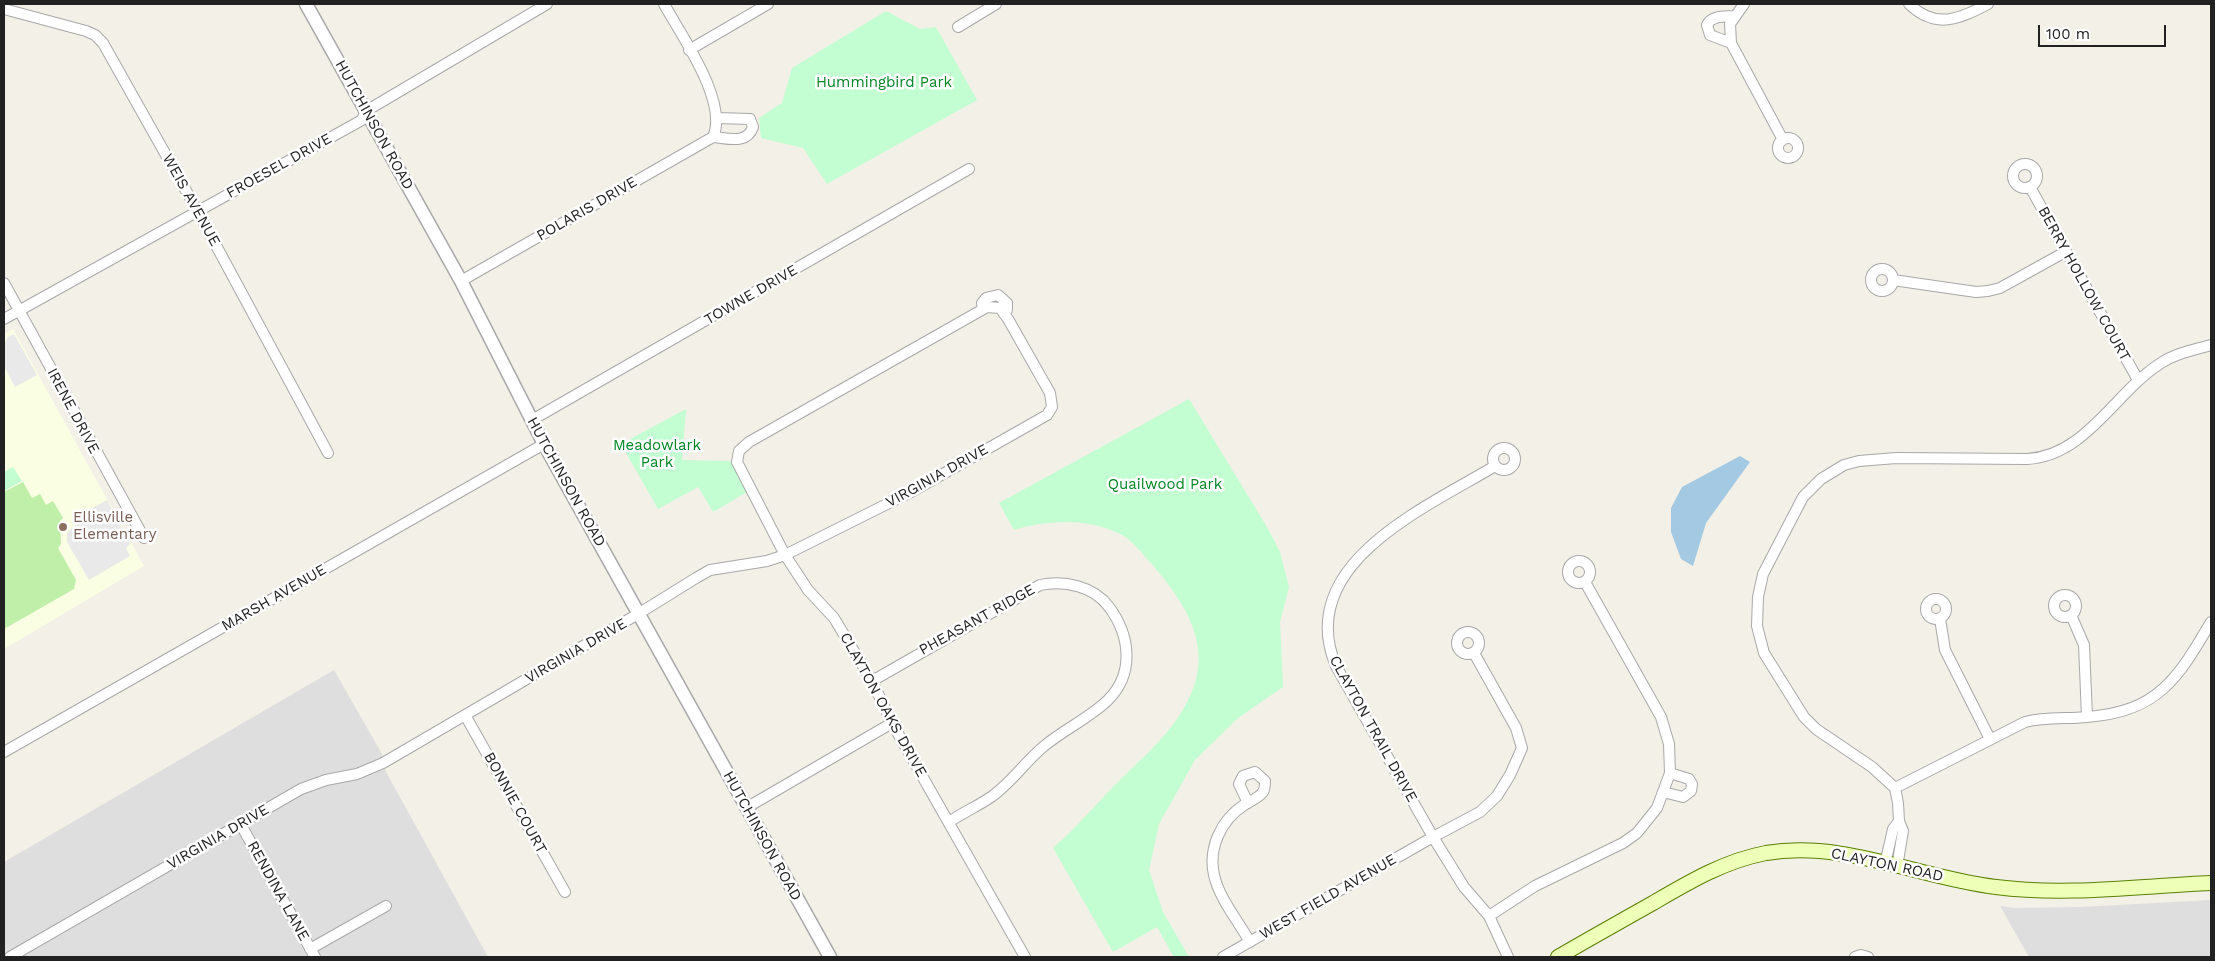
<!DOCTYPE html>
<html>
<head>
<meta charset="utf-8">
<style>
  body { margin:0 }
  #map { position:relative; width:2215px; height:961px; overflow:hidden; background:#f2f0e7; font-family:"Work Sans",sans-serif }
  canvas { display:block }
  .frame { position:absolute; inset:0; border:5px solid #212121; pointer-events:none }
  .scale { position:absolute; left:2038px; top:25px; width:128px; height:22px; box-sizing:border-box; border:2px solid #212121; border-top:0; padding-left:6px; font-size:15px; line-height:18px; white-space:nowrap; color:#212121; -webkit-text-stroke:4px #fff; paint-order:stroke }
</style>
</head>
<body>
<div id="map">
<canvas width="2215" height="961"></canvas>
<div class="frame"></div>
<div class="scale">100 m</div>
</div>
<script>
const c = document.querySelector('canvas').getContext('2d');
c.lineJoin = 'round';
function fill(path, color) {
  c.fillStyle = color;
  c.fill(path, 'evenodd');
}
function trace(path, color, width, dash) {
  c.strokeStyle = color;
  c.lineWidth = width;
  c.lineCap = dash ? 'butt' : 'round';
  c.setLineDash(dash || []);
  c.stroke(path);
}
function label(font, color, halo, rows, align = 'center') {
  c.font = font + ' "Work Sans",sans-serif';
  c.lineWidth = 5;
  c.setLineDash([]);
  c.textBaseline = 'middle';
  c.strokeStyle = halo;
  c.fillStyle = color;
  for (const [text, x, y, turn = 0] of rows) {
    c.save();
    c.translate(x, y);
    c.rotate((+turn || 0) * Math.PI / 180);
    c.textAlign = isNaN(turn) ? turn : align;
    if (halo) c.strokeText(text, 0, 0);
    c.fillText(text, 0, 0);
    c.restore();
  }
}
const residential = new Path2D(`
  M334,670l48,84 3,16 103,187h-484v-95z
  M2211,900v57h-182l-29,-51 16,2 65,-1z`);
const education = new Path2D(`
  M13,329l131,237 -140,83v-315z`);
const grass = new Path2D(`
  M23,482l9,16 8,-4 6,11 7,-4 10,17 -3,3 1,23 -3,4 18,32 -2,9 -70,40v-137z`);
const park = new Path2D(`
  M886,11l34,18 16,-2 41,73 -150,84 -24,-36 -42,-10 -2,-20 23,-15 10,-35z
  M1189,399l78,128 13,25 9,35 -9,35 3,65 -45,31 -43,42 -36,64 -10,46 14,42 26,45h-15l-17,-30 -44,25 -60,-104c23,-20 42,-43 64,-65 30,-30 62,-55 77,-97 17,-48 -15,-91 -45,-125 -9,-10 -19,-23 -31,-28 -33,-15 -70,-13 -104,-3l-15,-27z
  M686,409l-4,51 49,1 16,31 -34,20 -15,-25 -40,22 -37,-65z
  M13,467l9,14 -18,10v-19z`);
const parking = new Path2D(`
  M14,334l23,41 -22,12 -11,-21v-21l4,-8z
  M107,500l23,44 -4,4 4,8 -41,24 -22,-38v-9l25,-25z`);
const water = new Path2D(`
  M1740,456l10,6 -44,61 -13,43 -12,-7 -10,-27v-24l11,-21z`);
const minor = new Path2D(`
  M1744,4l-14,20 1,19 52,97
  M1909,4c27,26 50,15 79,0
  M4,9l82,22 9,4 8,8 95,169 130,241
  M958,27l38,-23
  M1731,43l-21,-8 -3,-10c5,-10 18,-8 28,-9
  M689,50l79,-46
  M713,137c14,1 34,8 40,-10l-3,-8 -33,-1
  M1778 148a10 10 0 1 1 20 0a10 10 0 1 1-20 0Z
  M2013 176a12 12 0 1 1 24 0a12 12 0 1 1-24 0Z
  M2030,187l108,193
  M1871 280a11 11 0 1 1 22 0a11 11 0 1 1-22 0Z
  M1893,280l83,12 12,-1 12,-3 65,-36
  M461,281l252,-144c16,-35 -32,-102 -49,-133
  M4,283l140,255
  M983,309l-1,-6 4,-5 12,-3 9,8v7l-3,4
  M4,319l358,-199 4,-9 181,-107
  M532,420l437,-251
  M1493 459a11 11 0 1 1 22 0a11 11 0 1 1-22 0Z
  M1495,466c-68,41 -202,98 -159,200l97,171 31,50 25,29 19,41
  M1568 572a11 11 0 1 1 22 0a11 11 0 1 1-22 0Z
  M2054 606a11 11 0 1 1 22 0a11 11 0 1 1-22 0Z
  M1926 609a10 10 0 1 1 20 0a10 10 0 1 1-20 0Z
  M2071,615l13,30 3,72
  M1940,619l5,31 45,89
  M1457 643a11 11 0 1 1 22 0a11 11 0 1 1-22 0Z
  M872,681l168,-96c24,-5 54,1 69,22 21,28 26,66 -1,93 -17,17 -45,30 -65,47 -18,15 -32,36 -52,50 -13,9 -29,16 -42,25
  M465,715l100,177
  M4,752l540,-308
  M1895,788l130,-66c20,-5 41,-3 62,-5 71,-5 91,-39 124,-95
  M1663,792l20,5 8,-6 1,-7 -3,-5 -19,-6
  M1248,803l-9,-19 4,-8 12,-4 10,9c0,5 0,8 -2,11 -4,6 -13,9 -19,13 -23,15 -36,43 -30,70 5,23 24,46 36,67
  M746,808l146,-85
  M241,825l74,132
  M1885,864l8,-35 6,-8
  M1897,867l6,-36 -4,-10 -1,-18 -3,-15 -23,-21 -56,-38 -12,-12 -40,-64 -7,-27 1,-29 5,-23 40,-77 18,-18 23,-14 15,-4 37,-3 131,1c59,-3 88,-67 134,-96 15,-10 33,-13 50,-18
  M1489,916l46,-30 88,-43 14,-10 20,-25 13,-35 -1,-29 -8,-27 -76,-135
  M310,949l76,-43
  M10,957l291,-168 25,-9 31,-6 26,-11 255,-149 58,-36 14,-8 57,-9 18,-6 128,-64 134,-76 5,-8 -2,-14 -42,-74 -8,-11 -13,-1 -238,135 -10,9 -2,11 48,93 23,35 26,28 38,63 20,42 133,234
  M1223,957l210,-120 47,-25 17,-16 13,-21 12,-27 -6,-20 -42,-75
  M1855,957l6,-2 7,2`);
const tertiary = new Path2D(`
  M306,4l155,277 83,163 286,513`);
const secondary = new Path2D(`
  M1558,957c31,-18 63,-36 95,-54 36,-21 71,-42 113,-50 78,-13 154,25 230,34 71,9 144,-1 215,-4`);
const markers = [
  [63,527,5,"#8d6e63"]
];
const parkNames = [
  ["Hummingbird Park",884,83],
  ["Meadowlark",657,446],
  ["Park",657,463],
  ["Quailwood Park",1165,485]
];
const streetNames = [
  ["HUTCHINSON ROAD",374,125,61],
  ["FROESEL DRIVE",279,166,-29],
  ["WEIS AVENUE",191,200,61],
  ["POLARIS DRIVE",587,209,-30],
  ["BERRY HOLLOW COURT",2084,284,61],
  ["TOWNE DRIVE",751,295,-30],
  ["IRENE DRIVE",73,411,62],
  ["VIRGINIA DRIVE",937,476,-29],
  ["HUTCHINSON ROAD",566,482,61],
  ["MARSH AVENUE",274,598,-30],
  ["PHEASANT RIDGE",977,620,-29],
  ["VIRGINIA DRIVE",576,651,-30],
  ["CLAYTON OAKS DRIVE",883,705,61],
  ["CLAYTON TRAIL DRIVE",1373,729,61],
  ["BONNIE COURT",515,803,61],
  ["HUTCHINSON ROAD",762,836,61],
  ["VIRGINIA DRIVE",218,837,-30],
  ["CLAYTON ROAD",1887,865,12],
  ["RENDINA LANE",278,891,61],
  ["WEST FIELD AVENUE",1328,897,-30]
];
const educationNames = [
  ["Ellisville",73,518],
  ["Elementary",73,535]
];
fill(residential, '#dfdede');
fill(education, '#faffe3');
fill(grass, '#bfefa9');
fill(park, '#c2fed2');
fill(parking, '#e9e9e9');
fill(water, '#a4c9e3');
trace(minor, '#a8a8a8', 12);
trace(tertiary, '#a8a8a8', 15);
trace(secondary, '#5a8000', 16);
trace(minor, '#fff', 10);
trace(tertiary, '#fff', 12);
trace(secondary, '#eeffb8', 14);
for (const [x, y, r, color] of markers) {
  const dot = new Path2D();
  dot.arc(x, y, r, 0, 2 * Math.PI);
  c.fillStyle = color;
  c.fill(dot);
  trace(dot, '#fff', 2);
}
label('15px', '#038626', '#fff', parkNames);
label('15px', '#212121', '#fff', streetNames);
label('15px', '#785e54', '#fff', educationNames, 'left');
</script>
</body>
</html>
